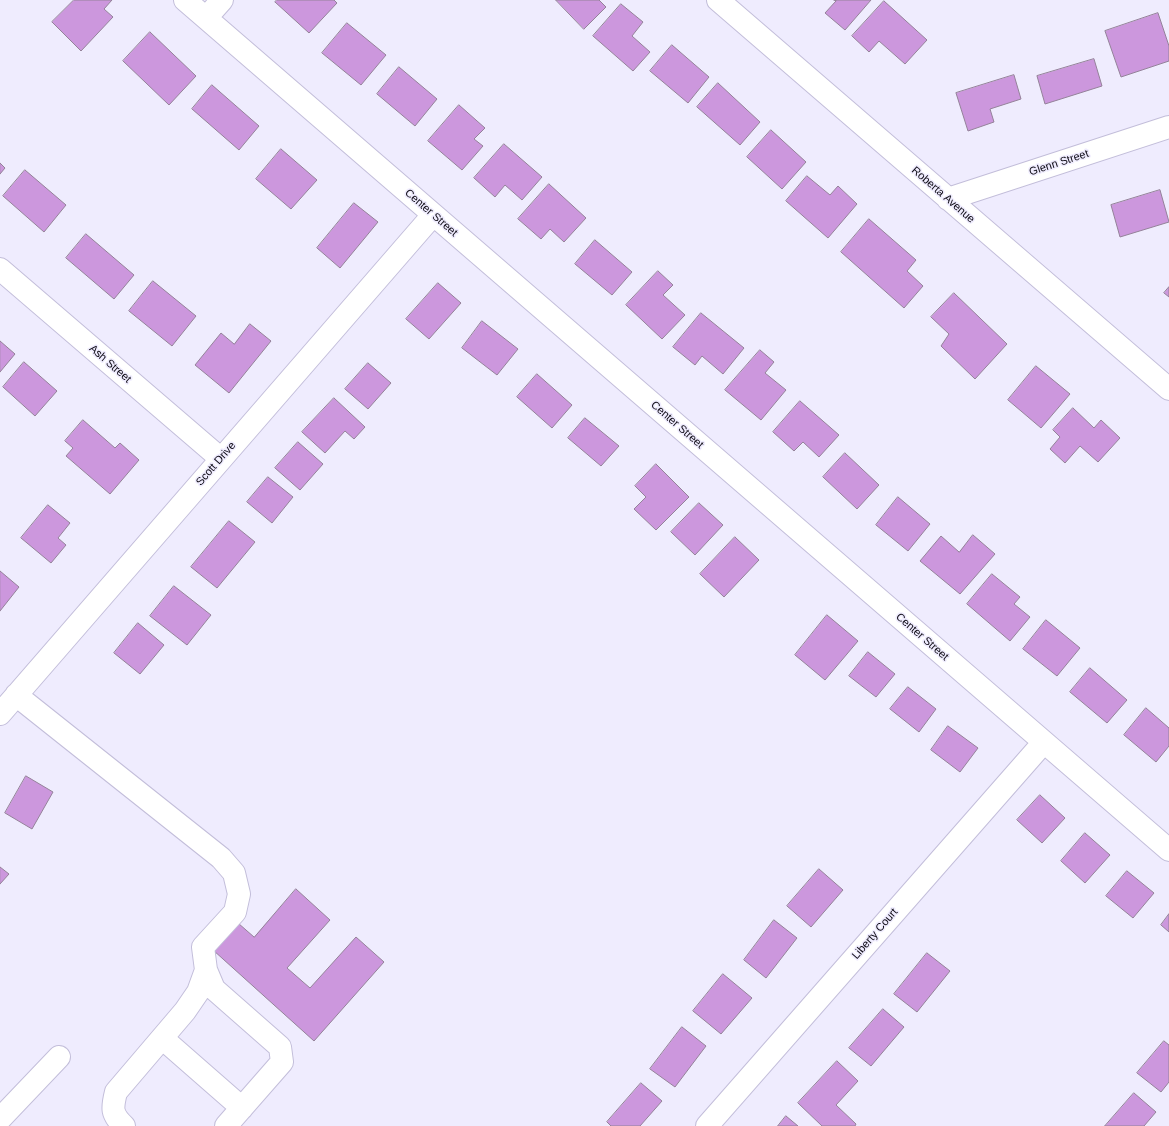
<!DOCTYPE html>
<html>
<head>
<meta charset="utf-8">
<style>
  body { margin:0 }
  canvas { display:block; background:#efecfe }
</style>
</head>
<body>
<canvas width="1169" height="1126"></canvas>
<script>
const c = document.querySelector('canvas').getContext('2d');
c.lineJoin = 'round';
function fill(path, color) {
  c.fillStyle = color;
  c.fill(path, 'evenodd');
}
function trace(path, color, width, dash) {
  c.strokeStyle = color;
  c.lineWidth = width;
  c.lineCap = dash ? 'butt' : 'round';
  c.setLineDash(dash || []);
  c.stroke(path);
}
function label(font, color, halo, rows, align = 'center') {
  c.font = font + ' Helvetica,sans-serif';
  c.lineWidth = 3;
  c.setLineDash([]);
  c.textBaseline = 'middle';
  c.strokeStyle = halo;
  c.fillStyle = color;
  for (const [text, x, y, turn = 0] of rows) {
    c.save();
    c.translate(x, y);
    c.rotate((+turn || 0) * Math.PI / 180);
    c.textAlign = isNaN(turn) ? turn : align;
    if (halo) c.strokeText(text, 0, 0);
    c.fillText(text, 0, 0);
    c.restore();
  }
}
const building = new Path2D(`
  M74,0h38l-8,9 9,8 -32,34 -29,-29z
  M277,0h57l3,3 -28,30 -34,-31z
  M556,0h43l7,7 -22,22z
  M834,0h37l-26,30 -20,-17 11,-12z
  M884,1l43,39 -22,24 -26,-23 -10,11 -17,-16z
  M621,4l22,18 -11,14 18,16 -17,19 -40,-35z
  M1158,13l11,33v15l-48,16 -16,-46z
  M347,23l39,32 -25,30 -39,-32z
  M150,32l46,44 -27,29 -46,-44z
  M672,45l37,32 -21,26 -38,-32z
  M1094,59l8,27 -57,18 -8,-28z
  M399,67l38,32 -22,27 -38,-32z
  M1014,75l7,24 -31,10 4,13 -26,9 -12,-38z
  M718,83l42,39 -20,23 -43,-38z
  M212,85l47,41 -20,24 -47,-41z
  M459,105l26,23 -11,11 9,7 -21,24 -34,-29z
  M771,130l35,32 -24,27 -35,-32z
  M504,144l38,33 -20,23 -17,-15 -10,12 -21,-19z
  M281,149l36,31 -26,29 -35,-30z
  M0,163l5,5 -5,6z
  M25,170l41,35 -22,27 -41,-36z
  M807,176l23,19 8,-9 19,18 -29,34 -42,-37z
  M549,184l37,34 -22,24 -14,-13 -9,10 -23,-20z
  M1160,190l9,32 -49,15 -9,-32z
  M354,203l24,19 -38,46 -23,-20z
  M869,219l47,41 -9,11 16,15 -19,22 -63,-56z
  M86,234l48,41 -20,24 -48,-41z
  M595,240l37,32 -20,23 -37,-31z
  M658,271l15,14 -10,10 22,20 -23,24 -36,-34z
  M153,281l43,35 -24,30 -43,-35z
  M438,283l23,20 -32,36 -23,-20z
  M1169,287v10l-5,-4z
  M954,293l53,51 -32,35 -34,-33 8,-12 -18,-17z
  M701,313l43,35 -21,26 -21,-18 -7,9 -22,-18z
  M482,321l36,28 -21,26 -35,-27z
  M250,324l21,17 -42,52 -34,-28 26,-32 13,11z
  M0,341l15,13 -15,18z
  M760,350l14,12 -9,11 21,17 -25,30 -36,-30z
  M24,362l33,29 -22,25 -32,-29z
  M368,363l23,20 -23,26 -23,-20z
  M1036,366l34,28 -29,34 -33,-28z
  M537,374l35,31 -20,23 -35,-31z
  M334,398l31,29 -11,12 -9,-8 -20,22 -23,-21z
  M800,401l39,34 -20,22 -16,-15 -9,9 -21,-19z
  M1073,408l21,20 7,-8 19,18 -22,24 -18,-16 -15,17 -15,-14 10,-12 -7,-7z
  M585,418l34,28 -18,20 -33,-28z
  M83,420l32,28 5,-5 19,17 -29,34 -44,-38 7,-8 -8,-7z
  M298,442l25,22 -23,26 -25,-22z
  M845,453l34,32 -22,24 -34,-32z
  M656,464l33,33 -33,33 -22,-21 12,-12 -11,-11z
  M268,477l25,20 -21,26 -25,-21z
  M898,497l32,27 -22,27 -32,-26z
  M699,503l24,22 -28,30 -24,-23z
  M48,505l22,18 -12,15 8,7 -15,18 -30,-25z
  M229,521l26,21 -38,46 -26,-21z
  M973,535l22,19 -35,40 -40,-33 21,-25 18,16z
  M735,537l24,23 -35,37 -24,-23z
  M0,571l19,16 -19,24z
  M992,574l28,23 -6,7 16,13 -20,24 -43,-37z
  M174,586l37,29 -24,30 -37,-29z
  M827,615l31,26 -33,39 -30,-25z
  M1046,620l34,28 -23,28 -34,-27z
  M138,623l26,22 -24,29 -26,-21z
  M868,652l27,22 -19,23 -27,-21z
  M1090,668l37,32 -20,23 -37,-31z
  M908,687l28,22 -17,23 -29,-23z
  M1146,708l23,20v18l-13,16 -32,-27z
  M948,726l30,22 -18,24 -29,-22z
  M26,776l27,16 -21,37 -27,-16z
  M1040,795l25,23 -23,25 -25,-23z
  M1085,833l25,22 -25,28 -24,-22z
  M0,867l9,7 -9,10z
  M819,869l24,21 -32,37 -24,-21z
  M1127,871l27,22 -21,25 -27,-22z
  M296,889l34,31 -43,48 23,20 46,-51 28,25 -70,79 -101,-91 25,-27 16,14z
  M1169,914v18l-8,-7z
  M774,920l23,18 -31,40 -22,-18z
  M927,953l23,18 -33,41 -23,-18z
  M723,974l29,24 -31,36 -28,-23z
  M883,1009l21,18 -33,39 -22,-18z
  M682,1027l24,19 -31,41 -25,-18z
  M1164,1041l5,4v37l-8,10 -24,-19z
  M837,1061l21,20 -22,24 20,19 -1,2h-33l-24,-23z
  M641,1083l21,18 -22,25h-29l-4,-4z
  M1134,1093l22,19 -12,14h-39z
  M786,1116l12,10h-20z`);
const minor = new Path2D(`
  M185,0l984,850
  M718,0l451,389
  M206,18l16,-18
  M948,199l221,-72
  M0,269l220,189
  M16,695l205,163 13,15 5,21 -4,18 -32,35 3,23 8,19 66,58 2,15 -56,64
  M0,714l433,-499
  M162,1038l80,70
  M0,1119l59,-62
  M124,1126c-13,-12 -12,-18 -8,-34l69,-81 13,-19 8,-22
  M707,1126l337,-384`);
const streetNames = [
  ["Glenn Street",1059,163,-18],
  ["Roberta Avenue",943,195,41],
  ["Center Street",431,213,41],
  ["Ash Street",110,364,41],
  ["Center Street",677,425,41],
  ["Scott Drive",216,464,-49],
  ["Center Street",922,637,41],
  ["Liberty Court",875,934,-49]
];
fill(building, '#cc97dd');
trace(building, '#948299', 1);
trace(minor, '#c3beda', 24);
trace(minor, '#fff', 22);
label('11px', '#0c0913', '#efecfe', streetNames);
</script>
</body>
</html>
